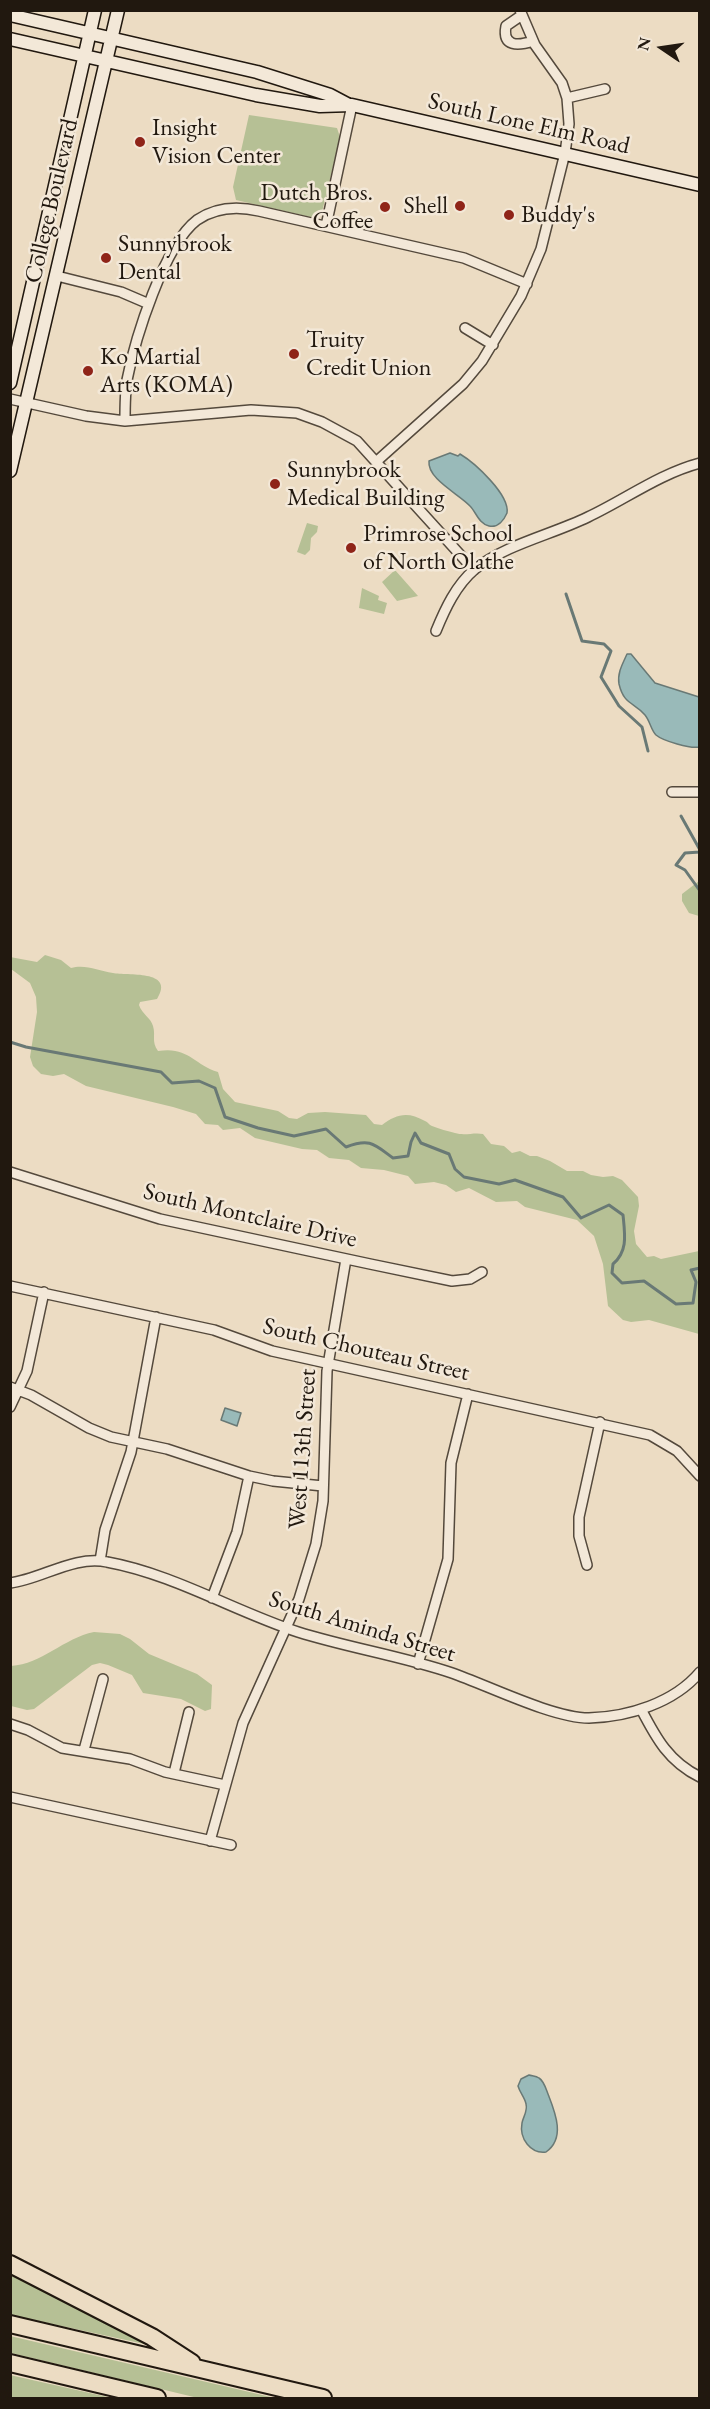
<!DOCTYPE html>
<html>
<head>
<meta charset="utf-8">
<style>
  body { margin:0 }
  #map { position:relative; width:710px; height:2409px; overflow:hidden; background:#ecdcc3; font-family:"EB Garamond",serif }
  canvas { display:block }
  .frame { position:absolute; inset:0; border:12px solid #21180f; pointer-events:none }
  .north { position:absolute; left:632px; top:18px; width:60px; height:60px; -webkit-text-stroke:4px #f3e8d8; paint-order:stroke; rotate:283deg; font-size:16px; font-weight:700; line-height:24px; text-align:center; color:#21180f }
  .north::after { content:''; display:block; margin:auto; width:21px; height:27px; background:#21180f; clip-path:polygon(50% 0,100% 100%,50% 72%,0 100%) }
</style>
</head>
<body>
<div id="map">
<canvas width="710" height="2409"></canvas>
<div class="frame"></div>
<div class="north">N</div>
</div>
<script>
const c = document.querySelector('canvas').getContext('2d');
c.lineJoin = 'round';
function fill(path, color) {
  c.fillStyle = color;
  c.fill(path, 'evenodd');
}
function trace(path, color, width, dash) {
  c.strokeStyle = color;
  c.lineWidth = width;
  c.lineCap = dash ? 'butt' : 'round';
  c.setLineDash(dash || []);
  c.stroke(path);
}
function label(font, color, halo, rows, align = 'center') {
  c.font = font + ' "EB Garamond",serif';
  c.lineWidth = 5;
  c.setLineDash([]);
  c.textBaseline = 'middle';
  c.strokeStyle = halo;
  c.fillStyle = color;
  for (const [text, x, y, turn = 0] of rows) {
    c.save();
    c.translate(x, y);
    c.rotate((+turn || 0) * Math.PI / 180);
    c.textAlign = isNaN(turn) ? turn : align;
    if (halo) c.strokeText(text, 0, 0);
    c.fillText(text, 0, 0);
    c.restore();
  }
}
const green = new Path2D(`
  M249,115l88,13 3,9 -18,75 -7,6 -79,-18 -3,-13z
  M307,523l11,3 -1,6 -6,6 -1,12 -5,5 -8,-3z
  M395,570l23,26 -21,5 -15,-19z
  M362,588l17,8 -1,4 9,3 -3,11 -25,-6z
  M699,881h1l-1,35 -10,-3 -7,-12v-7z
  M45,955l16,5 10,8c15,-4 27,3 42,5 13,3 63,-4 44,26l-17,3 -1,3c3,9 12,13 14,21 3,10 -2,15 5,25 30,-5 35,13 60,21l5,17 12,13 43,9 11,7 8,1 11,-6 17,-1 41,3 8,9 8,1c14,-11 26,-14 43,-4 3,1 4,4 7,5 7,3 16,5 23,7 10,3 19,-1 28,1l8,10 13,2 8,7 8,-2 10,5h7l13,5 17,10h16l8,4 12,2 10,-1 9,4 16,17 1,9 -5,25 2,13 11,13 7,-1 7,3 38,-8v83l-50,-14 -18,2 -8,-2 -15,-14 -5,-42 -9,-28 -17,-16 -52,-13 -8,-6 -21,1 -27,-14 -13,4 -10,-7 -12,-3 -19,2 -7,-8 -24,-6 -23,-2 -12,-8 -20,-2 -12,-8 -15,-1 -47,-11 -15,-10 -17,2 -5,-5 -13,-1 -9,-10 -23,-7 -87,-21 -22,-12 -11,2 -12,-2 -8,-8 -3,-9 7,-45 -1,-15 -6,-14 -19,-14 -1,-12 27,5z
  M94,1632l26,2 10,5 19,15 48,20 15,11 -1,24 -6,2 -24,-12 -38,-6 -11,-18 -24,-10 -8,-2 -8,2 -58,44 -7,1 -16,-4v-40c31,-2 53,-28 83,-34z
  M11,2270l138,75 -138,-30z
  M10,2336l265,62h-77l-187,-45z
  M10,2375l102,23h-101z`);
const water = new Path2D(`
  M450,453l8,3 2,-2c15,9 50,41 47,59 -3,7 -9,15 -18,13 -10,-2 -13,-14 -19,-20 -11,-12 -43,-27 -41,-45z
  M627,654h4l24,29 44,14v50c-8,2 -36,-6 -43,-12 -5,-5 -6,-14 -11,-20 -11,-13 -21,-10 -26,-31 -2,-11 4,-21 8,-30z
  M225,1408l16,5 -4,13 -16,-6z
  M529,2075c3,1 7,1 10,3 5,3 7,11 9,16 7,18 18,44 -2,58 -15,2 -27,-13 -24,-29 1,-6 6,-12 4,-19 -1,-6 -6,-11 -8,-18l3,-7z`);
const stream = new Path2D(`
  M566,594l16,47 22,3 7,7 -10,26 18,29 23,21 6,24
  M681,816l19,34
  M700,852l-15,1 -9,12 9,5 15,21
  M10,1042l16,5 135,25 11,11 27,-2 16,7 10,29 33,11 36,8 32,-7 20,18c24,-9 28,-3 47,11l15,-2 3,-14 4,-9 6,10 28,11 6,15 9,8 35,7 16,-4 48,17 18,21 28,-13 14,10c2,20 5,36 -10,49l-1,9 10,10 22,-2 32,23 17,-1 3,-21 -5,-12 9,-2`);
const street = new Path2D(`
  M522,15l-16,11c-4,21 12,20 27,15
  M567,98l38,-9
  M326,226l26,-121
  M57,276l64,16 28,12
  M465,328l28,17
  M10,399l76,17 39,5 126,-11 46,3 25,9 35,19 117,129
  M125,421c0,-14 0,-28 2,-41 8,-41 37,-135 70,-160 19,-13 40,-14 62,-9l205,47 63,26
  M377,461l86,-77 19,-23 39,-65 20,-47 24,-96 4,-29 -2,-26 -5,-15 -27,-38 -15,-35
  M436,631c9,-22 20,-46 39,-62 32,-25 76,-34 113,-52 38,-18 71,-43 112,-54
  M672,792h28
  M10,1172l150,47 210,45 82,17 18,-2 12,-7
  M10,1286l204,44 58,21 378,84 27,16 23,25
  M10,1387l21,8 58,33 22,9 56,12 82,27 24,5 50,5
  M10,1407l17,-36 17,-79
  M100,1561l5,-31 26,-78 25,-135
  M587,1565l-8,-29v-19l21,-95
  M10,1583c32,-4 64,-28 97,-21 66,12 127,49 191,70 51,16 104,24 154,41 37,13 101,45 137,45 39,-1 85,-15 111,-46
  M212,1598l25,-66 12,-56
  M418,1664l30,-105 3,-96 17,-69
  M641,1709c15,29 28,53 59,68
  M10,1724l18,6 34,18 68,11 35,13 60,13
  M84,1750l19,-71
  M174,1773l15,-61
  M10,1797l221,48
  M210,1841l33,-118 56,-124 17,-55 7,-43 4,-130 19,-112`);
const secondary = new Path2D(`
  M10,15l247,57 73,23 17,9
  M10,39l246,56 64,11 32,-1 348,80
  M10,383l85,-373
  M10,471l108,-461`);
const highway = new Path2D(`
  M10,2264l142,73 40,26
  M10,2324l313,74
  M10,2363l147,35`);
const markers = [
  [140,142,6,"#8f2418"],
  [460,206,6,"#8f2418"],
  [385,207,6,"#8f2418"],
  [509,215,6,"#8f2418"],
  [106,258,6,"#8f2418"],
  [294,354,6,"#8f2418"],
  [88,371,6,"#8f2418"],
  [275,484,6,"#8f2418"],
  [351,548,6,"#8f2418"]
];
const streetNames = [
  ["South Lone Elm Road",529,124,13],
  ["College Boulevard",52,201,-77],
  ["South Montclaire Drive",250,1216,13],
  ["South Chouteau Street",366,1350,13],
  ["West 113th Street",303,1449,-86],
  ["South Aminda Street",362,1627,17]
];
const poiNames = [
  ["Insight",152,128],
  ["Vision Center",152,156],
  ["Dutch Bros.",373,193,"right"],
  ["Coffee",373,221,"right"],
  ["Shell",448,206,"right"],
  ["Buddy's",521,215],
  ["Sunnybrook",118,244],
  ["Dental",118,272],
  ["Truity",306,340],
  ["Credit Union",306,368],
  ["Ko Martial",100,357],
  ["Arts (KOMA)",100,385],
  ["Sunnybrook",287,470],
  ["Medical Building",287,498],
  ["Primrose School",363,534],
  ["of North Olathe",363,562]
];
fill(green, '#b6c095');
fill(water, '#99bab9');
trace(water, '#697975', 1.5);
trace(stream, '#697975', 3);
trace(street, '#54493c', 12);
trace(secondary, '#21180f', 15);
trace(highway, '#21180f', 20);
trace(street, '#f3e8d8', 9);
trace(secondary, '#f3e8d8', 12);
trace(highway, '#ecdcc3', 16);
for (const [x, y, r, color] of markers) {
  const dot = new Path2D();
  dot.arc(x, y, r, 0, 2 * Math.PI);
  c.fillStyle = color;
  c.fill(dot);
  trace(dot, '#f3e8d8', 2);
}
label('24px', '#21180f', '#f3e8d8', streetNames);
label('24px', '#21180f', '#f3e8d8', poiNames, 'left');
</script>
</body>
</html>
